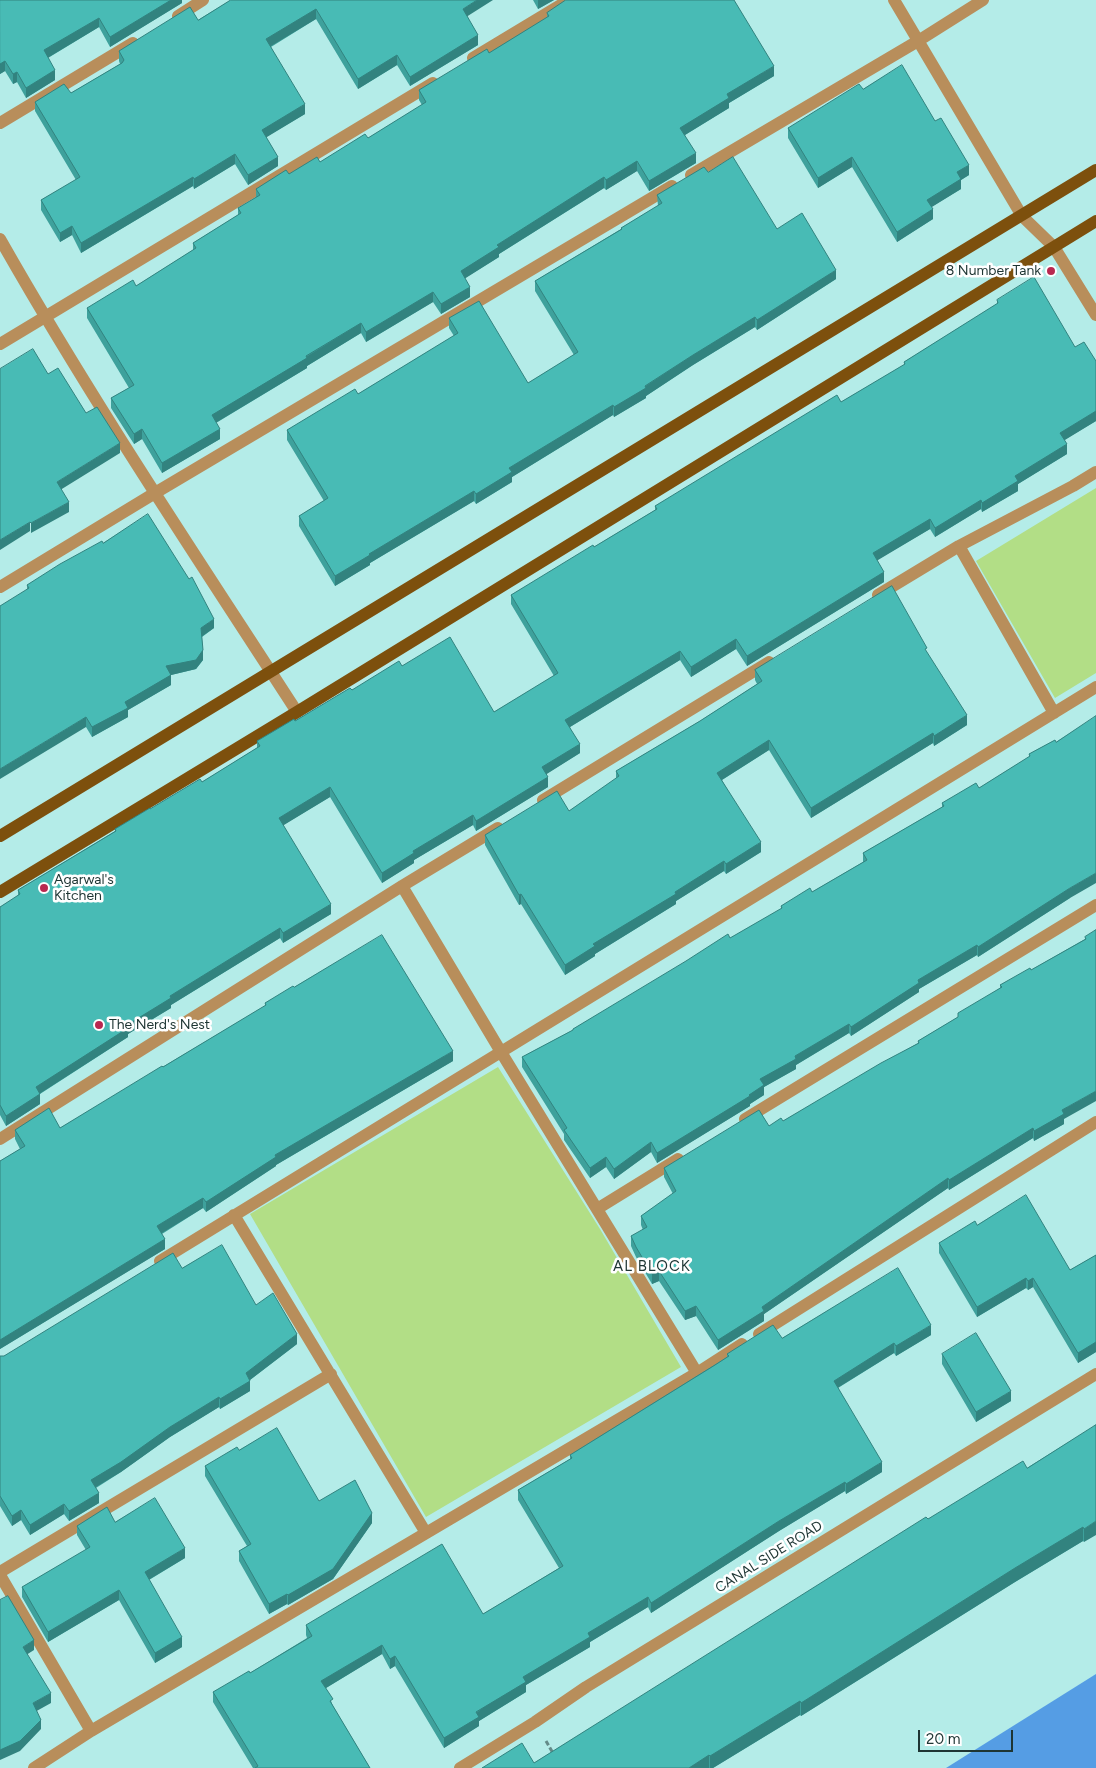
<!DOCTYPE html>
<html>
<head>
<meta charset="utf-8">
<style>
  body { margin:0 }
  #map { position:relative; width:1096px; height:1768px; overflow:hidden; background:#b4ece8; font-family:Figtree,sans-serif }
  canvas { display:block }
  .scale { position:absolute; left:918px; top:1730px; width:95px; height:22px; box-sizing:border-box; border:2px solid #1e3533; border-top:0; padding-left:6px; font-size:15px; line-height:18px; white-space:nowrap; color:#1e3533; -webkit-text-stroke:4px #fff; paint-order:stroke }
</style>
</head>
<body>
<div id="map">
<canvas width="1096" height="1768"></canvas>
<div class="scale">20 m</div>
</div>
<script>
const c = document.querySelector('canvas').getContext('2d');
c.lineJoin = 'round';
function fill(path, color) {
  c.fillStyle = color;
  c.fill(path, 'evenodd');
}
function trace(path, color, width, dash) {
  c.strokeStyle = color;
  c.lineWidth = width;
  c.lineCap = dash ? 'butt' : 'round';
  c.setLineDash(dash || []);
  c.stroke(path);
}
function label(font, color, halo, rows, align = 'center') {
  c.font = font + ' Figtree,sans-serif';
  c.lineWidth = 5;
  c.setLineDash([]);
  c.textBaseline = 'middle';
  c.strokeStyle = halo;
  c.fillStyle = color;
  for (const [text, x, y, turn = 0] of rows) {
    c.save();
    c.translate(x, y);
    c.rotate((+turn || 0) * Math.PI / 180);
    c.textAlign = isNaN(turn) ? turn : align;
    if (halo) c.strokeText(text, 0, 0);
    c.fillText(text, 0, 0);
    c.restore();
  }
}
const green = new Path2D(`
  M1096,488v185l-41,25 -79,-137z
  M498,1067l102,162 81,138 -255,150 -176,-303z`);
const water = new Path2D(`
  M1096,1674v94h-150z`);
const path = new Path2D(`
  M546,1741l8,14`);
const minor = new Path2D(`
  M894,0l128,216 32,31 42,68
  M178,16l25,-16
  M473,58l96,-58
  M0,123l133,-80
  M691,175l227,-134 65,-41
  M0,239c92,162 196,317 297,473
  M0,344l433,-261
  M959,546l95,167
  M0,587l155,-94 517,-307
  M878,595l81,-49 114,-60 23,-14
  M543,800l226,-138
  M402,886l99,166 196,321
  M745,1119l351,-214
  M0,1139l402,-253 96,-58
  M597,1209l81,-50
  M234,1215l192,318
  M160,1261l936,-574
  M759,1334l337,-212
  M0,1572l331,-198
  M0,1575l91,156
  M34,1768l57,-37 606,-358 45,-29
  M460,1768l75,-46 51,-35 510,-313`);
const major = new Path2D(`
  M0,836l1096,-666
  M0,892l297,-180 799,-491`);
const wall = new Path2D(`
  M0,0h182v3l-72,44 -11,-20 -51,31 7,22 -29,18 -9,-16 -4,2 -8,-13 -5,3z
  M231,0l236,16 11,29 -68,41 -13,-21 -39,24 -42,-70 -45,28 34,67 -39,23 12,29 -30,19 -13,-21 -41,25 -1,-3 -112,67 -9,-18 -12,7 -19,-32v-10l35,-20 -41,-69v-9l36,-9 49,-29 -1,-3v-10l79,-31z
  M533,0h21l-16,9z
  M547,13l227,63 -45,27v5l-44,27 11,28 -47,28 -12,-20 -31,19 -2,-2 -105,66v3l-34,21 5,19 -29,17 -8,-12 -67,40 -5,-9 -54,33v2l-91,55 4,16 -58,34 -20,-34 -8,5 -23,-36v-10l18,-10 -42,-70v-10l49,-22 57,-36v-7l45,-28v-7l18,-11v-8l64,-27 48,-24 54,-33 -3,-5v-10l70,-37 58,-35z
  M863,89l72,32 34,54 -8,5v9l-30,18 2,12 -36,23 -45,-75 -34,21 -30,-50v-10z
  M708,172l69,57 59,50 -79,51 -2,-3 -62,38 -47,31v2l-32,19 -1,-2 -101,62v5l-36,22 -2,-3 -104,62v2l-35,21 -36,-60v-10l25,-15 -37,-61v-10l71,-36 96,-58 -5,-8v-10l79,65 46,-28 -39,-64v-10l86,-52v-1l37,-22 -1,-11z
  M997,300l78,47 21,14v60l-32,19 3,14 -49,30v7l-36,21 -1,-3 -46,28 -5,-8 -53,31 7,22 -137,84 -11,-17 -45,28 -11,-17 -110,67 10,26 -34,21 2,13 -72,44 -3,-6 -59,35v3l-32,20 -52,-86 -47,28 48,89 -48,29 -3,-5 -109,67v3l-43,26v3l-88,57v10l-34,22 -6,-11v-208l18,-11v-6l97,-59v-2l87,-47 55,-34v-7l95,-51 50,-24 92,46 60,-36 -43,-72v-9l83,-48 61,-37v-4l186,-104 63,-37v-3l93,-58z
  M103,543l111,85 -12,9 1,23 -7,9 -25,6v10l-43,25v7l-36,20 -6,-10 -59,-137v-5z
  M927,653l40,72 -33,21 -1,-3 -122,75 -42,-68 -47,30 39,72 -35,22 -2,-3 -48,30v3l-81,50v2l-30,19 -44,-71 -2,1 -34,-60v-10l84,-24 47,-32v-8l84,-50 57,-37 -2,-4v-10z
  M1055,740l15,158 -92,59 -1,-2 -58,34v3l-68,44 -2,-3 -53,32v4l-32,18v8l-14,9v2l-93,57 -6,-11 -37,27 -8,-12 -16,11 -26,-38v-6l-42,-67v-10l51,-27v-1l208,-120v-3l31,-14 51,-30v-9l79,-46v-4l37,-15 50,-31v-3z
  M1096,930l-32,189v5l-30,17 -1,-3 -84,52 -1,-2 -184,126v7l-46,29 -22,-34 -11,4 -26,-39 -7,3 -16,-27 -5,-11v-10l12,-6 -2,-5v-9l32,-22 -9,-17v-9l105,-42 14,-5 135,-78v-2l40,-24 42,-29v-3l31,-15 54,-31v-2z
  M294,987l159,74 -177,104v1l-70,46 -3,-4 -41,26 3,15 -165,100v-188l20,-12 -5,-10v-9l45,-2 205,-122v-3z
  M977,1225l93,45 26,-15v97l-18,11 -45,-76 -5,3 -2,-2 -49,29 -38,-64v-10z
  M182,1268l74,37 41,39 -47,36v11l-30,18 -1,-2 -49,30 -49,35 -25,16 3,15 -30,18 -5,-7 -34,21 -9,-15 -9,6 -12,-20v-150h4z
  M931,1335l-35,21 -2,-3 -56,35 44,84 -36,22 -1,-3 -66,40 -128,82 -3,-6 -58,35v5l-64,38v7l-47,29v5l-35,22 -49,-82 -5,3 -8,-15 -56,34 7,18 37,62h-117l-40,-66v-10l37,-19 57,-35 -1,-3v-10l177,-11 76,-46 -41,-68v-10l52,-31v-4l157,-98v-3l55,-16z
  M942,1354l69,47 -35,21 -34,-58z
  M1096,1425l-12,117 -1,-1 -68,41 -214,134 -1,-1 -87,53h-231l52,-5 394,-244 99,-51z
  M239,1450l80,51 53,22 -39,56 -45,26 -1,-1 -18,10 -30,-53v-10l8,-5 -42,-70v-10z
  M115,1522l70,36 -36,22 33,67 -27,16 -36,-63 -71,42 -26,-45v-10l64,-37 -9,-15v-9z`);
const shadedWall = new Path2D(`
  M171,0h11v3l-72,44v-10z
  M477,0h16l-30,19v-10z
  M538,0h16l-16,9z
  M316,9v10l-50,30v-10z
  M99,18v9l-55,33v-10z
  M478,35v10l-68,41v-9z
  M397,55v10l-39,24v-10z
  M5,61v10l-5,3v-10z
  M774,66v10l-45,27v5l-49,30v-10l47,-34z
  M55,70v10l-29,18v-10z
  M17,72v10l-4,2v-10z
  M305,104v10l-43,26v-10z
  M696,153v10l-47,28v-10z
  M235,154v10l-41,25v-10z
  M278,157v9l-30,19v-10z
  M852,157v10l-34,21v-10z
  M637,161v10l-31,19v-10z
  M969,165v10l-8,5v9l-34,21v-10l30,-28z
  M193,177v9l-112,67v-10z
  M604,177v11l-105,66v3l-38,24v-10l36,-26z
  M933,209v10l-36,23v-10z
  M72,226v9l-12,7v-9z
  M836,270v9l-79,51v-10z
  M470,287v10l-29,17v-10z
  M433,292v10l-67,40v-10z
  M755,317v10l-62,38 -47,31v2l-32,19v-10l79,-52z
  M361,323v10l-54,33v2l-95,57v-10z
  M613,405v10l-101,62v5l-36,22v-10l33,-26z
  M1096,411v10l-36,22v-10z
  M142,429v10l-8,5v-10z
  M220,429v10l-58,34v-10z
  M120,443v10l-63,39v-10z
  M1067,444v10l-49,30v7l-36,21v-9l33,-27z
  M474,491v10l-104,62v2l-35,21v-10l34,-22z
  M981,500v9l-46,28v-9z
  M69,502v10l-38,21v-10z
  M930,519v10l-57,34v-10z
  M30,522v9l-30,19v-10z
  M884,572v10l-137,84v-10z
  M214,619v9l-13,9v-9z
  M736,639v10l-45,28v-10z
  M203,650v10l-7,9 -25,6v10l-43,25v7l-36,20v-10l33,-25 41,-36z
  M680,651v9l-115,70v-10z
  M967,715v10l-33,21v-10z
  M86,717v10l-86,52v-10z
  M933,733v10l-122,75v-10z
  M769,740v10l-52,33v-10z
  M580,744v9l-38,24v-10z
  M548,777v10l-72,44v-10z
  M330,787v10l-51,31v-10z
  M473,815v10l-59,35v3l-32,20v-10l31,-22z
  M761,842v10l-35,22v-10z
  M724,861v10l-48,30v3l-81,50v2l-30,19v-10l28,-21z
  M1096,873v10l-26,15 -92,59v-10l92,-59z
  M521,894v10l-2,1v-10z
  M331,904v10l-48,29v-10z
  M280,928v10l-109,67v3l-43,26v3l-92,59v-9l134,-91z
  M977,945v10l-58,34v3l-68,44v-9l67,-47z
  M849,1024v9l-53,32v4l-32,18v8l-14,9v2l-93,57v-10l92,-58 11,-16 35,-23z
  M453,1051v10l-177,104v1l-70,46v-10l69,-47z
  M1096,1091v10l-32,18v5l-30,17v-10l28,-21z
  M40,1094v10l-34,22v-10z
  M1033,1128v10l-84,52v-10z
  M651,1142v10l-37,27v-10z
  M606,1157v10l-16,11v-10z
  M948,1178v10l-184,126v7l-46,29v-10l44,-33z
  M203,1198v10l-46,28v-10z
  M165,1239v10l-165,100v-9z
  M659,1271v10l-7,3v-10z
  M1026,1278v10l-49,29v-10z
  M1033,1278v9l-5,3v-9z
  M696,1306v10l-11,4v-9z
  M931,1325v10l-35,21v-10z
  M297,1334v10l-51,39v-10z
  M1096,1342v10l-18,11v-10z
  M894,1343v10l-60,37v-9z
  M250,1381v10l-30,18v-10z
  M1011,1391v10l-35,21v-10z
  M219,1397v10l-49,30 -49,35 -30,18v-10l79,-53z
  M882,1462v10l-36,22v-10z
  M845,1482v9l-66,40 -128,82v-10l128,-82z
  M99,1493v10l-30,18v-10z
  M64,1504v10l-34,21v-10z
  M21,1510v10l-9,6v-10z
  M372,1513v10l-39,56 -45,26v-10z
  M1096,1521v14l-12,7v-13z
  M1083,1527v14l-68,41 -214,134v-13l214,-135z
  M185,1548v10l-40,24v-10z
  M119,1590v10l-71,42v-10z
  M287,1594v10l-18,10v-10z
  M648,1597v10l-58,35v5l-64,38v7l-47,29v5l-35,22v-10l79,-61 65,-44z
  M182,1637v10l-27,16v-10z
  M34,1640v10l-11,7v-10z
  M382,1645v9l-61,37v-10z
  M395,1656v10l-5,3v-10z
  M51,1693v10l-18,10v-10z
  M800,1701v14l-87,53h-3v-12z
  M41,1720v9l-21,22 -20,9v-10z
  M709,1755v13h-20z`);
const building = new Path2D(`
  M0,0h171l-61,37 -11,-19 -55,32 11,20 -29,18 -9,-16 -4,2 -8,-13 -5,3z
  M231,0h246l-14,9 15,26 -68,42 -13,-22 -39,24 -42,-70 -50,30 39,65 -43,26 16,27 -30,18 -13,-21 -41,25 -1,-2 -112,66 -9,-17 -12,7 -19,-33 39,-23 -45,-75 29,-18 7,9 51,-30 2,-3 -5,-9 71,-44 8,13z
  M566,0h168l40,66 -47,28 2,4 -49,30 16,25 -47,28 -12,-20 -31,19 -2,-3 -107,68 2,2 -38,24 9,16 -29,17 -8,-12 -67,40 -5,-9 -55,33 1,2 -95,57 8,14 -58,34 -20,-34 -8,5 -23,-36 23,-13 -47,-77 46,-28 3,6 60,-38 -3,-5 48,-30 -3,-5 22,-13 -4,-6 30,-19 3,4 28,-17 3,5 45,-28 3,4 58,-36 -7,-12 68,-41 2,4 60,-37 -2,-3z
  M902,65l33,56 6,-3 28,47 -12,7 4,7 -34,21 6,9 -36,23 -45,-75 -34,21 -30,-50 71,-44 4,5z
  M733,157l44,72 25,-16 34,57 -79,50 -2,-3 -62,38 -48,31 1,2 -32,19 -1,-2 -104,63 3,4 -36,22 -2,-3 -105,63 1,1 -35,21 -36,-60 29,-18 -41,-68 68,-41 3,5 100,-61 -9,-15 30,-17 49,82 50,-31 -43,-71 87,-52 -1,-1 41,-25 -5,-8 47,-28 4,5z
  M1034,277l41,70 9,-5 12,19v50l-36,22 7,11 -52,32 3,5 -36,22 -1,-3 -46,28 -5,-9 -57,34 11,19 -137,84 -11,-17 -45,28 -11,-16 -115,69 15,24 -38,23 6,10 -72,44 -3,-6 -60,36 1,2 -32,20 -52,-86 -51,31 52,86 -48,29 -3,-5 -110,68 1,2 -44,27 1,3 -92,59 4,7 -34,22 -6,-11v-198l20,-13 -2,-4 98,-59 -1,-2 35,-21v1l50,-30 2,3 58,-36 -3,-5 37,-22 1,2 55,-33 2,2 47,-29 3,5 48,-29 44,75 64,-39 -47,-78 82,-50 1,2 63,-38 -2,-3 182,-111 4,7 64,-38 -1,-2 94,-59 -1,-3z
  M33,349l15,25 10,-6 28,45 11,-6 23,36 -63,39 12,20 -38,21 -1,-1 -30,18v-171z
  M148,514l41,65 3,-2 22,42 -13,9 2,22 -7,10 -30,6 5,9 -46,27 3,6 -36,19 -6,-10 -86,52v-163l29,-18 -2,-3 33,-21 42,-23 1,2z
  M892,586l35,62 -2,1 42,66 -33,21 -1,-3 -122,75 -42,-68 -52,33 44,69 -35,22 -2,-3 -49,31 1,2 -83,50 2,2 -30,19 -44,-71 -2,1 -34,-60 72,-44 12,20 50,-35 -3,-5 84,-50 62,-40 -7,-11z
  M1096,716v157l-26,15 -92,59 -1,-2 -59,35 1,3 -68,44 -2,-3 -54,32 1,3 -36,20 4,6 -15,10 1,1 -93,57 -6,-11 -37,27 -8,-12 -16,11 -26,-38 3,-2 -45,-71 51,-27v-1l113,-68 42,-27 2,4 52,-30 -1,-2 29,-18 2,4 55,-32 -4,-7 81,-47 -2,-3 34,-20 3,5 51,-32 -1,-2 26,-14 1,2z
  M1096,930v161l-34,19 2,4 -30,17 -1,-3 -84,52 -1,-2 -186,129 2,4 -46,29 -22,-34 -11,5 -26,-40 -7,3 -16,-27 -5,-11 16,-9 -6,-11 35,-25 -12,-23 95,-58 10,16 12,-8 2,3 98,-58 38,-20 -1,-2 40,-24v-4l44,-26 -2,-2 30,-17 1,2 55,-31 -1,-2z
  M382,935l71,116 -178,104 1,2 -70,45 -3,-4 -46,28 8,13 -165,101v-179l25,-15 -10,-16 34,-22 11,20 102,-62 1,1 103,-62 -1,-2 28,-17 1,1z
  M1026,1195l44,75 26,-15v87l-18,11 -45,-75 -5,3 -2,-3 -49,29 -38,-64 36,-22 2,4z
  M222,1245l34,60 17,-12 24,41 -51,39 4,8 -30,18 -1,-2 -49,30 -49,35 -30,18 8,13 -30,18 -5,-7 -34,21 -9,-15 -9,6 -12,-20v-140h4l169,-103 9,15z
  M898,1268l33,57 -35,21 -2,-3 -60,38 48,81 -36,22 -1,-2 -66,39 -128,82 -3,-6 -60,36 2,4 -67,40 3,5 -50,30 3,5 -35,21 -49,-82 -5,3 -8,-14 -61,36 12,18 -3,2 40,67h-115l3,-2 -45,-74 36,-21 1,2 62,-37 -6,-11 136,-81 41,70 80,-48 -45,-76 54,-32 -2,-3 145,-90 14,-9 -2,-2 46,-29 9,13z
  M976,1333l35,58 -35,21 -34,-58z
  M1096,1425v96l-12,8 -1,-2 -68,41 -214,135 -1,-2 -90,55 -1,-1 -20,13h-207l40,-25 12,20 392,-246 2,2 95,-58 4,7z
  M277,1428l42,73 36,-21 17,33 -39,56 -45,26 -1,-1 -18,10 -30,-53 12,-7 -46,-78 32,-19 2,3z
  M155,1498l30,50 -40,24 37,65 -27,16 -36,-63 -71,42 -26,-45 68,-40 -13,-21 30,-19 8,15z
  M8,1596l26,44 -11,7 28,46 -18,10 8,17 -21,21 -20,9v-150z`);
const markers = [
  [1051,271,5,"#b82850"],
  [44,888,5,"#b82850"],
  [99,1025,5,"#b82850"]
];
const poiNames = [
  ["8 Number Tank",1041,271,"right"],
  ["Agarwal's",54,880],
  ["Kitchen",54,896],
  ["The Nerd's Nest",109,1025]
];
const streetNames = [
  ["CANAL SIDE ROAD",769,1557,-32]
];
const neighbourhoodNames = [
  ["AL BLOCK",652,1267]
];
fill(green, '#b2de86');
fill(water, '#559de4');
trace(path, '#648b88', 3, [5, 2.5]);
trace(minor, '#b88e5b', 12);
trace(major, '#7d500d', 12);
fill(wall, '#3ea19c');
fill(shadedWall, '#32837f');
fill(building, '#48bbb5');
trace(building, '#32837f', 1);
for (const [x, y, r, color] of markers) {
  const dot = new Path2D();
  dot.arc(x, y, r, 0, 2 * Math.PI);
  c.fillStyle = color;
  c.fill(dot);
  trace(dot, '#fff', 2);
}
label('14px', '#1e3533', '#fff', poiNames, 'left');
label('14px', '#1e3533', '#fff', streetNames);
c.letterSpacing = '1px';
label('15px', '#1e3533', '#fff', neighbourhoodNames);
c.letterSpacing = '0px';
</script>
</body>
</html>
